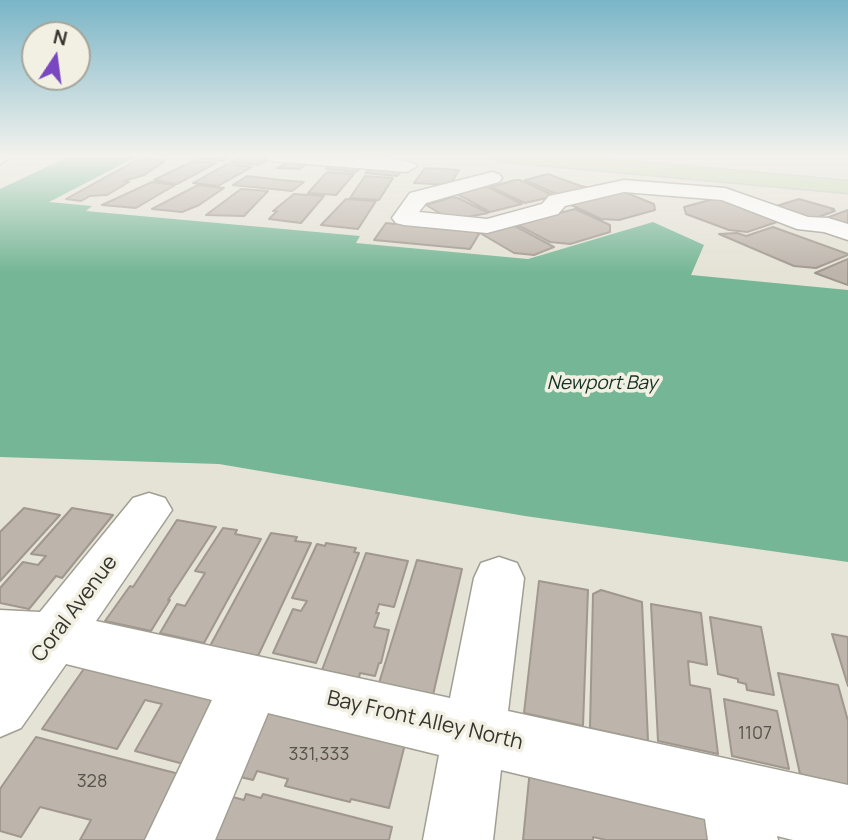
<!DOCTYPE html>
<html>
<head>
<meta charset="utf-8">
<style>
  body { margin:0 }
  #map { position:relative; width:848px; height:840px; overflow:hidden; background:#e5e2d6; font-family:Manrope,sans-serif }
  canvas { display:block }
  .north { position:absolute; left:21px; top:21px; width:70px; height:70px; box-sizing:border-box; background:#f2f0e3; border:2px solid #a6a59b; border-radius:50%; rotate:13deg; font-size:19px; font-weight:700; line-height:28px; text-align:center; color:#35342f }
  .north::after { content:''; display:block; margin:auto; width:24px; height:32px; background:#7947bf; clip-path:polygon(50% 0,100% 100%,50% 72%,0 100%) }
</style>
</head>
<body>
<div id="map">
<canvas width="848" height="840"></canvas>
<div class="north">N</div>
</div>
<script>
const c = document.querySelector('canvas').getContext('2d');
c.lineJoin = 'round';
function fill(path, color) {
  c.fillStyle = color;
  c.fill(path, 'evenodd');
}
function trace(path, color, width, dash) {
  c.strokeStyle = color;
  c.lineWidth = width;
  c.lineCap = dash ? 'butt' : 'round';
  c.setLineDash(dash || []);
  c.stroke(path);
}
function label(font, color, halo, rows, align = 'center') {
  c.font = font + ' Manrope,sans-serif';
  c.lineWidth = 7;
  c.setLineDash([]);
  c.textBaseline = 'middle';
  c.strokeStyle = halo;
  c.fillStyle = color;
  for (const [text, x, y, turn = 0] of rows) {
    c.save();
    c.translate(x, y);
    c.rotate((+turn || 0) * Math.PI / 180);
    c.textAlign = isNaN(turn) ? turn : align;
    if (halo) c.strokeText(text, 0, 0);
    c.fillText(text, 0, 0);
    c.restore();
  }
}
const water = new Path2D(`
  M72,155h68l-91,47 43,4 -6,5 274,25 -4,7 172,16 125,-37 51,23 -13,30 157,15v272l-323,-46 -306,-52 -219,-7v-268z`);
const building = new Path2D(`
  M201,155h32l-10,6 -28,-3z
  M242,155h13l17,2 -13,8 -28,-3z
  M140,158l24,2 -4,2h4l-20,13 -20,6 5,1 -22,13 -17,1 -9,5 -15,-2z
  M193,161l23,2 -39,21 -23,-4z
  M291,161l16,3 -8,5 -22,-1z
  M337,161l29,3 -10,8 -30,-3z
  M227,164l25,3 -34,19 -25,-3z
  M374,165l31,3 -8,8 -32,-3z
  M425,168l34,2 -9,15 -36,-2z
  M327,172l27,2 -18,21 -28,-2z
  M548,174l33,12 12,2 -32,8 -36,-16z
  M247,176l34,4 23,2 -12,9 -59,-6z
  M365,176l28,2 -14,22 -29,-2z
  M515,180h5l35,16 -30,7 -34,-16z
  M152,182l23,3 -39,23 -34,-3z
  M198,185l26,3 -25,17 -17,7 -30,-3z
  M483,187h5l34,17 -32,8 -33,-18z
  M241,189l27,2 -24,25 -38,-1z
  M619,190l35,14 1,6 -36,10 -18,-1 -34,-16z
  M294,194l30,2 -23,27 -32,-4 8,-8h-4z
  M453,197l5,1 30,15 -37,7 -25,-15z
  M717,198l63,23 -33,11 -18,-2 -43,-16 -2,-7z
  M346,199l30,2 -18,28 -37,-4z
  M799,199l35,10 -2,1 3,1 -28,10 -37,-13z
  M575,209l35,16v7l-40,12 -20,-2 -34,-18z
  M848,210v19l-27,-9z
  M396,222l81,10 2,2 -9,15 -96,-9 12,-17 9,1z
  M513,225l41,22 -20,8 -20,-2 -34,-20z
  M773,227l75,27v1l-32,13 -22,-2 -75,-32 18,-1 9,3z
  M848,259v26l-33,-12z
  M24,508l36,7 -60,66v-49z
  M72,508l41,7 -51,63 -6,-2 -27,33 -29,-6v-15l23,-26 15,3 8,-9 -15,-2z
  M177,520l39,7 -48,73h2l-19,31 -46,-10 25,-35 3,1z
  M223,528l14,2 -2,4 26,5 -57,104 -44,-10 17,-29 8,2 20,-33 -10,-2z
  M271,533l26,4 -2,4 16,2 -53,113 -48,-10z
  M326,543l30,5 -2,4 5,1 -43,110 -43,-10 20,-44 8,2 6,-10 -15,-3 25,-54 8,2z
  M366,553l42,8 -14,46 -15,-3 -3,9h3l-5,14 15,3 -8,33h-2l-4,13 -15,-3 -1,5 -37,-8z
  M417,560l45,9 -29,126 -54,-12z
  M539,581l49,9 -5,136 -59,-13z
  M601,590l41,12 6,139 -58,-13 3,-134z
  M651,604l50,9 6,52 -19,-4 2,24 20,4 8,65 -60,-13z
  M710,617l51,10 13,68 -27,-5 -1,-6 -8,-2v-3l-20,-5z
  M832,634l16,3v49z
  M90,660l137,32 -36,74 -56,-15 27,-47 -17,-4 -28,49 -75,-20z
  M778,673l60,12 10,36v64l-48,-11z
  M262,696l144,44 -17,68 -38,-9 -1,3 -65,-16 3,-7 -31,-8 -4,9 -25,-6z
  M724,699l53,12 12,58 -57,-13z
  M36,737l147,38 -32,65h-71l11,-20 -51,-13 -19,30 -21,-6v-42z
  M531,759l182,44 4,37h-111l-13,-3v3h-70z
  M214,792l30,8 2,-6 15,4 2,-4 129,33 -3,13h-197z`);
const minor = new Path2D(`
  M0,155h15l-15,9z
  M262,155c24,0 143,-3 155,11l-10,6 -136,-11z
  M492,172l7,2 3,4 -3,4 -73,21 -7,9 68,7 55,-15 7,-8 75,-16 101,8 83,29 20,1 20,6v16l-24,-8 -27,-3 -75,-29 -98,-8 -59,14 -7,8 -71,19 -83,-8 -8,-2 -4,-5 18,-25z
  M149,493l16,5 7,12 -76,111 354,77 24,-120 7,-15 18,-6 18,6 7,15 -16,133 340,74v55h-55l-16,-4 1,4h-70l-3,-21 -204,-49 -8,70h-70l16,-85 -171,-42 -53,127h-70l67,-140 -146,-36 -45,64 -21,9v-127l40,2 93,-114z`);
const major = new Path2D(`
  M487,155h76l285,26v12l-352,-32z`);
const nearNumbernames = [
  ["1107",755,734],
  ["331,333",319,755],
  ["328",92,782]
];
const waterNames = [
  ["Newport Bay",602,384]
];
const nearStreetnames = [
  ["Coral Avenue",75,609,-53],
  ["Bay Front Alley North",425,721,13]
];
fill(water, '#75b696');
fill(building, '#bdb4ab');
trace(building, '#a0978f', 2);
trace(minor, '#a19f93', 3);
trace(major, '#c2c2c1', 3);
fill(minor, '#fff');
fill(major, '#c7dbb4');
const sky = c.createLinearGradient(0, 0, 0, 273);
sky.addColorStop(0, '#7ab5c7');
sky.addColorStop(0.57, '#f3f2ed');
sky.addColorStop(1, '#f3f2ed00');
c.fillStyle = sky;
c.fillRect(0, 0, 848, 273);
label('18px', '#57544e', null, nearNumbernames);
label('italic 19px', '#143224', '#f2f0e3', waterNames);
label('21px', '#35342f', '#f2f0e3', nearStreetnames);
</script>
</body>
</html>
